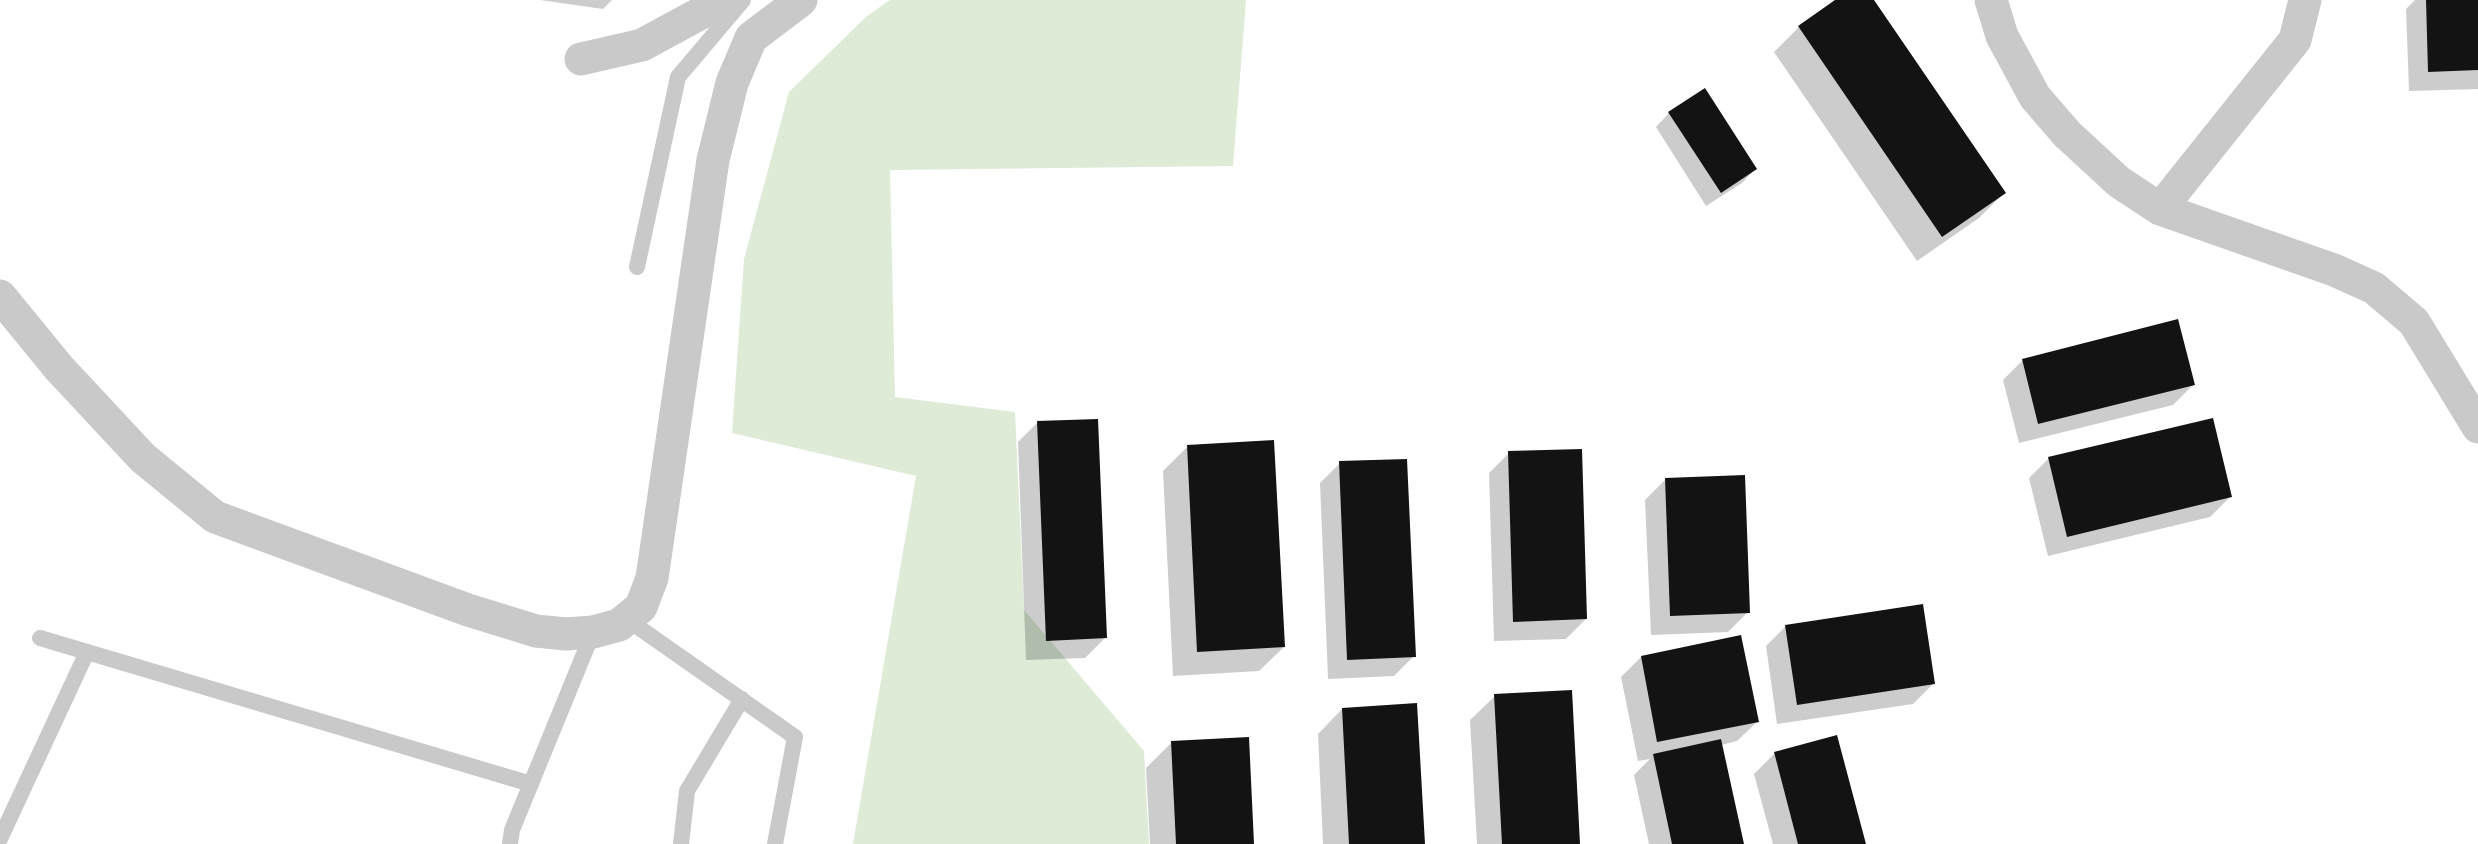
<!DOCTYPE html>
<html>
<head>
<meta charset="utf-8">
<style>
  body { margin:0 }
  canvas { display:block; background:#fff }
</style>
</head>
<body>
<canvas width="2478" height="844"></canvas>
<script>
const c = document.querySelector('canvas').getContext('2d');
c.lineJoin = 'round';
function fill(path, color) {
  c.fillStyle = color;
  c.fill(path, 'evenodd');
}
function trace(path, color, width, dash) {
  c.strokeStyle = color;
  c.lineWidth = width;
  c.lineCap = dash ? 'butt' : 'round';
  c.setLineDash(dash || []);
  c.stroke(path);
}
const green = new Path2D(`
  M890,0h356l-13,166 -343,4 5,227 120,15 9,198 120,141 5,93h-296l63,-368 -184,-43 12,-174 45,-167 78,-76z`);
const shadow = new Path2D(`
  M540,0h72l-9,9z
  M1838,0h35l131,193 -25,25 -62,43 -143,-209 25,-25z
  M2415,0h63v89l-69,2 -3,-82z
  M1669,113l86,56 -13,14 -36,23 -50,-79z
  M2023,360l170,25 -20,20 -154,38 -16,-63z
  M1038,422l67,216 -20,20 -59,2 -8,-218z
  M1188,446l96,201 -25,24 -86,5 -10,-205z
  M1509,453l77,166 -20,20 -72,2 -5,-168z
  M2049,458l181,39 -20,20 -162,39 -19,-78z
  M1340,463l74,193 -20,20 -66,3 -8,-196z
  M1665,480l83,132 -20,20 -77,3 -6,-135z
  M1786,626l147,58 -20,20 -136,20 -11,-78z
  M1641,657l116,65 -20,19 -16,4 21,99h-93l-15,-69 16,-16 -12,2 -17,-84z
  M1495,696l84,148h-102l-7,-124z
  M1342,709l81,135h-100l-5,-110z
  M1836,737l29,107h-92l-19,-70 20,-20z
  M1171,743l82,101h-103l-4,-76z`);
const building = new Path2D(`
  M1835,0h39l132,193 -64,44 -144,-211z
  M2426,0h52v70l-50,2z
  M1705,88l52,81 -36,24 -53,-81z
  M2178,319l17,66 -157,39 -16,-65z
  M2213,418l19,79 -165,40 -19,-80z
  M1098,419l9,219 -61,3 -9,-220z
  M1274,440l11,207 -88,5 -10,-207z
  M1582,449l5,170 -74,3 -5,-171z
  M1407,459l9,198 -69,3 -8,-199z
  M1745,475l5,138 -80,3 -5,-138z
  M1923,604l12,80 -138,21 -12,-80z
  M1741,635l18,87 -102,20 -16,-86z
  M1572,690l8,154h-78l-8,-150z
  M1417,703l8,141h-76l-7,-136z
  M1837,735l29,109h-68l-24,-92z
  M1249,737l5,107h-78l-5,-103z
  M1721,739l23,105h-72l-19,-90z`);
const service = new Path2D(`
  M637,267l41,-190 65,-77
  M628,620l167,117 -20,107
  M40,638l491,146
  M0,839l87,-187
  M510,844l2,-14 81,-198
  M681,844l6,-53 55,-92`);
const minor = new Path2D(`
  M1991,0l11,36 33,61 32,37 52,48 41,27 174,61 40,18 40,34 64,105
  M581,59l61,-14 83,-45
  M2160,209l135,-169 10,-40
  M0,296l59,72 84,90 72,59 253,93 68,21 30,3 27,-2 26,-7 22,-18 11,-29 61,-418 19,-77 19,-45 50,-38`);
fill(green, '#ddebd7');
fill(shadow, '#0003');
fill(building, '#131313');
trace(service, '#c9c9c9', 16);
trace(minor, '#c9c9c9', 33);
</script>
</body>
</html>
